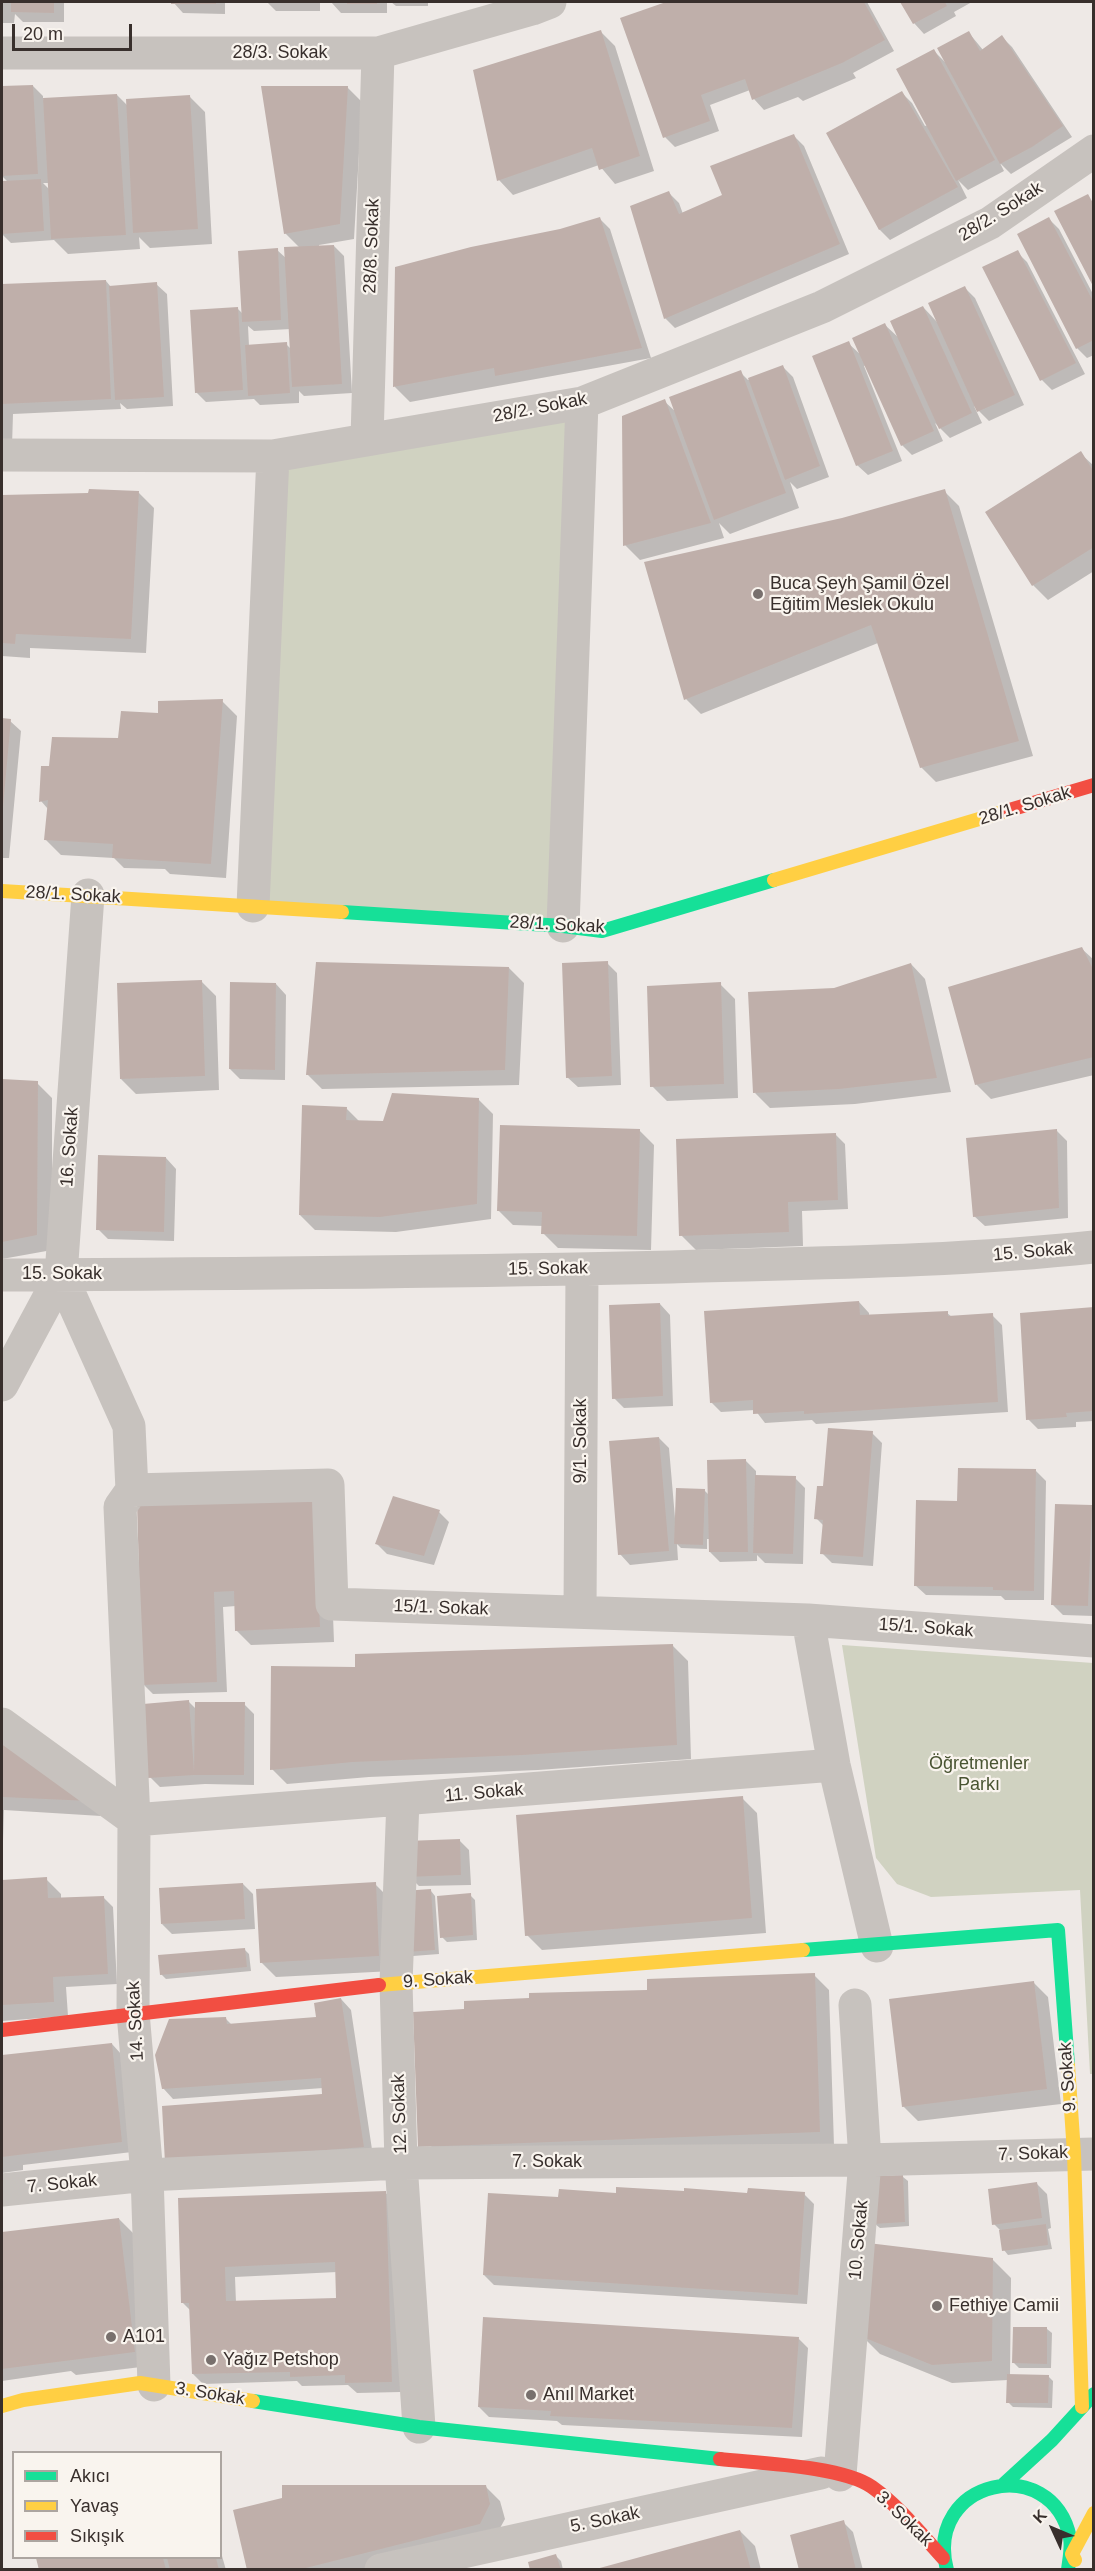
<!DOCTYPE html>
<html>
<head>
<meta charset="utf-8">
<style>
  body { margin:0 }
  #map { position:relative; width:1095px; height:2571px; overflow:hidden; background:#eee9e6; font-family:Helvetica,sans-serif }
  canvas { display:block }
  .frame { position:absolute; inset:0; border:3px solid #382f2c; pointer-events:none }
  .legend { position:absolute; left:12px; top:2451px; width:210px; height:108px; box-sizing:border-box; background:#f9f4ee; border:2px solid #aca5a0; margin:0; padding:8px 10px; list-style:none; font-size:18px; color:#382f2c }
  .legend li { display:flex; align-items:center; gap:12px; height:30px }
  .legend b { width:30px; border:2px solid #aca5a0 }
  .north { position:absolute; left:1023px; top:2499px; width:60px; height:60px; -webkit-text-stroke:4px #f9f4ee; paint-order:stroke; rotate:314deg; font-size:16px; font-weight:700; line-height:24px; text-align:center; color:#382f2c }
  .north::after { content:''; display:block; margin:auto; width:21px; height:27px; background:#382f2c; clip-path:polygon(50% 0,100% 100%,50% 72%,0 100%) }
  .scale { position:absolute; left:12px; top:24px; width:120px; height:27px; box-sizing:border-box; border:3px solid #382f2c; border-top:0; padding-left:8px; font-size:18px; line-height:21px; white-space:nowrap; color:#382f2c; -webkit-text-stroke:4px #f9f4ee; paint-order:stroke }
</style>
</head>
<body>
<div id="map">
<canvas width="1095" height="2571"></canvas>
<div class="frame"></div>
<ul class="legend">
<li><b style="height:8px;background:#16e098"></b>Akıcı</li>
<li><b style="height:8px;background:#ffcf43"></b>Yavaş</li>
<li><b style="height:8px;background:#f24e42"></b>Sıkışık</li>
</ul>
<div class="north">K</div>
<div class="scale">20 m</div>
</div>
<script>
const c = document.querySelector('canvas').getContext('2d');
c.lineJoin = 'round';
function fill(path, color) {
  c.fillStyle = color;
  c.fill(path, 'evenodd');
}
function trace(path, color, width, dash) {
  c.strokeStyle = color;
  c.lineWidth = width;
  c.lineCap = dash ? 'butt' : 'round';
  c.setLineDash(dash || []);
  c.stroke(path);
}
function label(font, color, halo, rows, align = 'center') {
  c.font = font + ' Helvetica,sans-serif';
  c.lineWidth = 4.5;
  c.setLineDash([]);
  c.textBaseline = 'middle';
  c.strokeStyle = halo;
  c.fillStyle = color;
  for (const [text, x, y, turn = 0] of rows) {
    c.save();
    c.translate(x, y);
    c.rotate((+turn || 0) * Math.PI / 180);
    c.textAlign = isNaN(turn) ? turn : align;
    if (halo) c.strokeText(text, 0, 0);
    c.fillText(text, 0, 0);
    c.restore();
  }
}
const green = new Path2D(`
  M582,403l-19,523 -310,-20 20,-450z
  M842,1645l251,18v411h-3l-10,-184 -149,7 -34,-13 -21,-26z`);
const shadow = new Path2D(`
  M2,2h62v20h-41l-8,-8 -1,9h-12z
  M173,2h52v12l-42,-1z
  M267,2h53v9h-44z
  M331,2h56v11h-46z
  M391,2h37v4h-32z
  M434,2h30l-28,1z
  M670,2h197l27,49 -41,22 3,5 -53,23 -5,-4 -34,13 -10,-11 -4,-9 -40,15 9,26 -44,16 -10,-10 -43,-118z
  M902,2h70l-18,10 2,4 -32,18 -10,-11z
  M600,31l15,15 39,125 -39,13 -16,-19 -86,30 -14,-15z
  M969,33l14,17 19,-13 10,10 60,90 -61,37 -11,-11 4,8 -36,19 -10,-10 9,18 -77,42 -10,-10 -52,-96 74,-41 10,10 13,23 3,-1 6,-74 12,12z
  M33,86l10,10v4l74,-5 11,11 62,-9 15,15 7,132 -62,4 -11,-11 1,12 -72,5 -14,-14 -43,3 -9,-9v-51l6,-1 -6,-6v-88zM43,183h6l1,7z
  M347,87l15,15 -8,137 -35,6v2l15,-1 10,10 8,137 -48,3 -5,-5v12l-39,2 -6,-6 -48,3 -10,-10 41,-84 6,6 34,-64 10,9 13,-11 -15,-15zM248,326l6,5 37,-2 1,21 -6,-6 -37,2z
  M793,135l11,11 45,108 -174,74 -10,-10 4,-125 10,10 4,11 41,-18z
  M600,219l10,10 41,129 -241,44 -15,-15 2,-119 163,-37z
  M1049,219l10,10 35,67v59l-7,3 -10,-10z
  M1017,252l10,10 58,112 -33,16 -10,-10z
  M106,281l5,6 45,-3 11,10 6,112 -46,3 -7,-6 1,6 -108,5 -1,32 -10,-1v-160z
  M965,288l10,10 49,107 -35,16 -15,-15 8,17 -32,15 -15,-15 8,18 -31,14 -10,-10 -36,-80 -2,1 38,95 -34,14 -11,-10 -9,-122 14,13 23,-31 14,13 24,-31 15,16z
  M783,367l10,10 36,100 -32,12 -7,-7 9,26 -69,26 -11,-11 5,15 -84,22 -15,-15 39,-144 12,11 64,-40 8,8z
  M1080,453l14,13v105l-46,29 -15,-15z
  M944,491l15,15 74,250 -97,26 -15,-15 -43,-124 -177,71 -15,-15 156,-180z
  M139,493l15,15 -8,145 -116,-5v10l-28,-2v-159z
  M222,701l15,15 -11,162 -56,-4 -5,-5 -41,-1 -10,-10 -53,-3 -15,-15 2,-31 -7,-8 10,-34 68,-27 40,-26z
  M2,720l8,1 11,10 -12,127h-7z
  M1082,949l12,11v115l-103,24 -15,-15z
  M607,963l10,10 4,112 -43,2 -11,-10z
  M911,964l14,15 26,113 -96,12 -85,4 -15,-15z
  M509,968l15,15 -5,102 -197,4 -15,-15z
  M201,981l15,15 3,94 -83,4 -15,-15z
  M276,984l10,11 -1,85 -45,-1 -10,-10z
  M720,984l15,15 3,99 -71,3 -15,-15z
  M2,1080l35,3 15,15v152l-50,9z
  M478,1099l15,15 -2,105 -95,13 -81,-2 -15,-15 46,-107 14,14h24z
  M639,1130l15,15 -3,105 -93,-2 -15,-15v-7l-30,-1 -15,-15z
  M1057,1131l10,10 1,77 -83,8 -11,-10z
  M835,1134l10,10 3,65 -46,2 1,35 -107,4 -15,-15z
  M166,1158l10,11 -2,72 -66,-2 -10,-10z
  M859,1302l10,11v3l78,-3 5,4 40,-2 10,10 6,87 -192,12 -4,-4 -47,3 -10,-13 -34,2 -10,-10z
  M660,1304l10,11 3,91 -49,2 -10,-10z
  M1094,1309v112l-18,1v5l-38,2 -10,-10z
  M872,1433l10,10 -9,123 -41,-3 -10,-10 2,-27 -8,-8z
  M659,1438l10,10 6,70 29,-28 5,5 37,-34 10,10v6l39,1 10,10 -2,76 -38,-1 -8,-8v6l-37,1 -10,-10v-13h-3v10l-26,-1 -4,-4 1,16 -48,5 -10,-11z
  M1036,1471l10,10 -2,119h-39l-4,-4 -75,-1 -11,-10 44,-83z
  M1091,1507l3,2v107l-31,-1 -10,-10z
  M329,1509l5,133 -83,3 -15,-15v-24l-13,1 4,85 -74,2 -10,-10 -3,-87z
  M439,1512l10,10 -15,43 -47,-11 -10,-10z
  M673,1646l15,15 3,98 -153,11 -169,7 -82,7 -15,-15 84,-100z
  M189,1702l8,8 47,-6 10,10v71l-49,-1 -45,3 -10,-10z
  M2,1745l86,58 13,13 -97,-6 -2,63z
  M742,1798l15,15 9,120 -224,17 -15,-15z
  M459,1840l10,10 2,35 -52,1 -10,-10z
  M46,1879l15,15v5l42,-2 10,10 4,77 -51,3 2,29 -66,5v-139z
  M243,1884l10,10 2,35 -83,5 -10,-10z
  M375,1884l15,15 3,72 -117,6 -15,-15z
  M431,1891l4,5 4,58 -26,2 -5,-5z
  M470,1895l5,5 2,40 -30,2 -5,-5z
  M244,1949l5,5 2,17 -85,8 -5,-5z
  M814,1975l15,15 5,156 -405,11 34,-146z
  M1033,1982l15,15 13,107 -143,17 -15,-15z
  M341,1999l10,11 22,146 -115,8 65,-68v-8l-150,11 -10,-11 63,-69 6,6 85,-6z
  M112,2044l10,11 10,97 -109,13v5l-21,3v-117z
  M903,2177l5,4 1,45 -29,2 -5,-4z
  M1037,2184l10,10 4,34 -3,1 4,20 -44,6 -4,-5 -3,-19 -7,-7z
  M385,2192l10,11 6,189 -44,1 -9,-8 -46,1 -5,-5 -94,3 -10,-10 -2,-63 -9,-9 -2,-103zM337,2272l1,28 -102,3 -1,-26z
  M617,2194h187l10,10 -7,100 -313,-19 -10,-10 76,-77z
  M119,2219l15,15 15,132 -73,9 -5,-4 -69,10v-147z
  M992,2259l19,19 -1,98h38l5,5 -1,27 -39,-1 -5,-5v-22l-56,3 -72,-29 -19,-19z
  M1047,2329l5,4 -1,35h-32l-5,-5z
  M798,2338l10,10 -6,89 -240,-12 -5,-4 -68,-4 -10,-10z
  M485,2486l15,15 5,18 -11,20 -123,31h-122z
  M843,2522l10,10 10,38h-63z
  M740,2531l15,15 6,24h-162z
  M220,2549l6,21h-186l-3,-12h183z
  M556,2556l5,5 2,9h-32z`);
const building = new Path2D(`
  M11,2h43v11l-43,-1z
  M171,2h45v2h-45z
  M347,2h30v2h-30z
  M666,2h198l21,38 -43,23 -90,37 -7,-21 -44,16 9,26 -47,17 -43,-120z
  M900,2h45l2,4 -34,18z
  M601,30l39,126 -41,14 -7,-22 -95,33 -24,-111z
  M969,31l11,20 22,-16 61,91 -31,21 -32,17 -63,-116z
  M934,49l61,111 -39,21 -60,-112z
  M33,85l5,89 -36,2v-90z
  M261,86h87l-8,138 -56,10z
  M902,91l56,96 -79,43 -53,-97z
  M117,94l9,141 -75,4 -8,-141z
  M190,95l8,134 -65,4 -7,-134z
  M794,134l46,110 -176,75 -34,-113 39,-15 10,23 43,-19 -12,-29z
  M41,179l3,52 -42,3v-53z
  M1088,194l6,11v83l-40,-77z
  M600,217l42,131 -147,28 -1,-8 -101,19 2,-120 76,-20 89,-18z
  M1049,217l45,86v37l-18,9 -59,-115z
  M334,245l8,139 -50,3 -8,-140z
  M278,248l3,72 -39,2 -4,-71z
  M1018,250l58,113 -36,18 -58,-114z
  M106,280l5,119 -109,5v-120z
  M157,282l7,115 -49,3 -6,-114z
  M965,286l50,109 -38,17 -49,-109z
  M923,306l49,107 -33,16 -49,-108z
  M238,307l5,83 -48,3 -5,-83z
  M885,323l49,108 -33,15 -49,-108z
  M849,341l44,110 -37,15 -44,-110z
  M287,342l3,51 -42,3 -3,-51z
  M783,365l37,101 -35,14 -37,-102z
  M741,370l45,123 -72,27 -45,-123z
  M665,399l46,124 -88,23 -1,-130z
  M1081,451l13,21v75l-62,39 -47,-74z
  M89,489l50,2 -8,148 -115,-5 -1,10 -13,-1v-148l86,-2z
  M945,489l74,252 -99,27 -49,-143 -187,75 -40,-138 198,-44z
  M223,699l-12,165 -99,-6 1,-14 -69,-4 4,-40 -9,2 2,-36h8l3,-29 66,1 3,-27 37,2v-12z
  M2,718l9,1 -8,88h-1z
  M1082,947l12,24v86l-119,28 -27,-98z
  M608,961l4,115 -46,2 -4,-115z
  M316,962l193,5 -4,103 -199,5z
  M911,963l26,115 -98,11 -86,4 -5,-101 86,-4z
  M202,980l3,96 -85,3 -3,-96z
  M230,982l46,1 -1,87 -46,-1z
  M721,982l3,102 -74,3 -3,-101z
  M2,1079l36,2 -1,154 -35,7z
  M392,1093l87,5 -2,106 -97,13 -81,-2 3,-110 45,2 -1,13 37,1z
  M500,1125l140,4 -3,107 -96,-2 1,-22 -45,-1z
  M1057,1129l2,79 -86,9 -7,-79z
  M836,1133l2,67 -50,2 1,30 -110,4 -3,-97z
  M98,1155l68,2 -2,75 -68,-2z
  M859,1301l1,14 88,-4v5l45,-3 5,89 -194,12v-3l-51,3v-14l-43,3 -6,-92z
  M660,1303l3,93 -51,3 -3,-94z
  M1094,1307v104l-28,2 1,4 -41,3 -6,-107z
  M828,1428l45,3 -10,126 -43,-3 3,-34 -9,-1 3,-33h6z
  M659,1437l10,114 -51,4 -9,-114z
  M746,1459l2,93h-39l-2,-92z
  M958,1468l78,1 -2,122 -41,-1v-3l-79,-1 2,-86 41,1z
  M755,1475l41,1 -3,78 -40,-1z
  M676,1488l29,1 -2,56 -29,-1z
  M314,1493l6,134 -85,4 -1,-40 -20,1 3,90 -75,3 -5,-184z
  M393,1496l47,14 -16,46 -49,-12z
  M1055,1504l37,1 -4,101 -37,-1z
  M673,1644l4,101 -154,10 -170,7 -83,8 1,-104 84,1v-13z
  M189,1700l5,71 1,-69h50l-1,73h-50l-46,3 -5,-74z
  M2,1743l87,58 -87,-4z
  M743,1796l9,122 -227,18 -9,-121z
  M460,1839l1,36 -54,2 -1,-36z
  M47,1877l1,21 56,-2 4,78 -55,3 1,25 -52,3v-125z
  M376,1882l3,74 -119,7 -4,-74z
  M243,1883l2,36 -84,5 -2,-36z
  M431,1889l4,61 -28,2 -4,-61z
  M471,1893l2,42 -33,3 -3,-42z
  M245,1948l2,19 -87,8 -2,-20z
  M815,1973l5,159 -402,15 -5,-135 51,-3v-8l65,-3v-5l118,-3v-11z
  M1034,1981l13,108 -145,18 -13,-108z
  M341,1998l23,149 -199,16 -3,-57 160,-12 -1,-16 -159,11 -7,-34 14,-36 57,-2 1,7 89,-7 -2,-14z
  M112,2043l10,99 -120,15v-102z
  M903,2175l2,47 -32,2 -2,-48z
  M1037,2182l5,36 -50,7 -4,-36z
  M616,2187l68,4v-3l63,5 1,-5 57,4 -7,103 -315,-20 5,-82 70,4 1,-8 57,4z
  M386,2191l6,191 -47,1v-8l-55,2v-5l-98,2 -3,-71h-8l-3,-105zM335,2262l1,36 -110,3 -1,-34z
  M119,2218l16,134 -133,17v-137z
  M1046,2224l2,21 -46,6 -3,-21z
  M868,2243l125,15 -1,103 -60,4 -72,-29z
  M483,2317l316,20 -7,91 -242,-12 1,-5 -73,-4z
  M1013,2327h34v37l-35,-1z
  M1007,2374l42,1 -1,28h-42z
  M282,2485h204l4,19 -10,20 -182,46h-51l-14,-60 49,-12z
  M844,2520l12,50h-57l-9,-35z
  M740,2530l11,40h-155v-1z
  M556,2554l5,16h-31l-2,-8z
  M36,2558h127l3,12h-127z
  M167,2558h49l3,12h-49z`);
const street = new Path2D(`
  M2,53h376l154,-44 18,-7
  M367,439l11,-386
  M2,455l271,1 309,-53 240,-96 168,-84 104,-72
  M253,906l20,-450
  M563,926l19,-523
  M2,1275c223,-1 446,-3 669,-8 141,-4 282,-5 423,-20
  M61,1275l68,151 3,64 196,-5 4,119 476,16 286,21
  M2,1385l59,-110 27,-380
  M132,1490l-12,17 14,313 700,-55
  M580,1612l2,-343
  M808,1620l26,145 43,181
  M2,1724l132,96 -1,193 14,162 7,210
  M403,1800l-7,183 5,180 18,264
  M2,2190l145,-15 254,-12 464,-3 229,-6
  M840,2475l25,-315 -10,-155
  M381,2570l440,-97`);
const fast = new Path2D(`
  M342,912l221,14 39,5 172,-51
  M803,1950l255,-20 10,135
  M253,2401l166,26 301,32
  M1004,2484l48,-44 42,-46
  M947,2570c-24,-90 105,-119 123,-32 2,10 -1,22 -2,32`);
const slow = new Path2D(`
  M774,880l232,-69
  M2,891l340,21
  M379,1985l424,-35
  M1068,2065l6,88 8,254
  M2,2406l21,-6 117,-17 113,18
  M1075,2560l-3,-6 22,-41`);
const jam = new Path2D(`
  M1006,811l88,-26
  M2,2030l377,-45
  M720,2459c37,4 123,7 152,28 27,19 49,47 71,71`);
const markers = [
  [758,594,6,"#78706d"],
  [937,2306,6,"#78706d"],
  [111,2337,6,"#78706d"],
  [211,2360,6,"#78706d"],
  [531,2395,6,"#78706d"]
];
const streetNames = [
  ["28/3. Sokak",280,53],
  ["28/2. Sokak",1001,212,-32],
  ["28/8. Sokak",372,246,-88],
  ["28/2. Sokak",540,408,-11],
  ["28/1. Sokak",1025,806,-17],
  ["28/1. Sokak",73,895,3],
  ["28/1. Sokak",557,925,3],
  ["16. Sokak",70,1147,-86],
  ["15. Sokak",1033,1252,-5],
  ["15. Sokak",548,1269,-1],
  ["15. Sokak",62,1274],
  ["9/1. Sokak",581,1441,-90],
  ["15/1. Sokak",441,1608,2],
  ["15/1. Sokak",926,1628,4],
  ["11. Sokak",484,1793,-5],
  ["9. Sokak",438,1980,-4],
  ["14. Sokak",136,2021,-93],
  ["9. Sokak",1068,2077,-94],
  ["12. Sokak",400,2114,-92],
  ["7. Sokak",1033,2154,-2],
  ["7. Sokak",547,2162],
  ["7. Sokak",62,2184,-6],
  ["10. Sokak",859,2240,-85],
  ["3. Sokak",210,2394,9],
  ["3. Sokak",904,2519,44],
  ["5. Sokak",605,2520,-12]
];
const poiNames = [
  ["Buca Şeyh Şamil Özel",770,584],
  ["Eğitim Meslek Okulu",770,605],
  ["Fethiye Camii",949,2306],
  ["A101",123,2337],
  ["Yağız Petshop",223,2360],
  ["Anıl Market",543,2395]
];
const parkNames = [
  ["Öğretmenler",979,1764],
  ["Parkı",979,1785]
];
fill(green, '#d0d2c1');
fill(shadow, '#0003');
fill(building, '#bfafaa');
trace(street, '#c7c2be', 33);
trace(fast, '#16e098', 14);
trace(slow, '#ffcf43', 14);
trace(jam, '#f24e42', 14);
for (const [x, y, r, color] of markers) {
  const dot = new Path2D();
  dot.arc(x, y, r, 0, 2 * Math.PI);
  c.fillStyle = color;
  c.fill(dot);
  trace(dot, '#f9f4ee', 2);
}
label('18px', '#382f2c', '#f9f4ee', streetNames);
label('18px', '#382f2c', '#f9f4ee', poiNames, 'left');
label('18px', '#495432', '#f9f4ee', parkNames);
</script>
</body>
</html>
